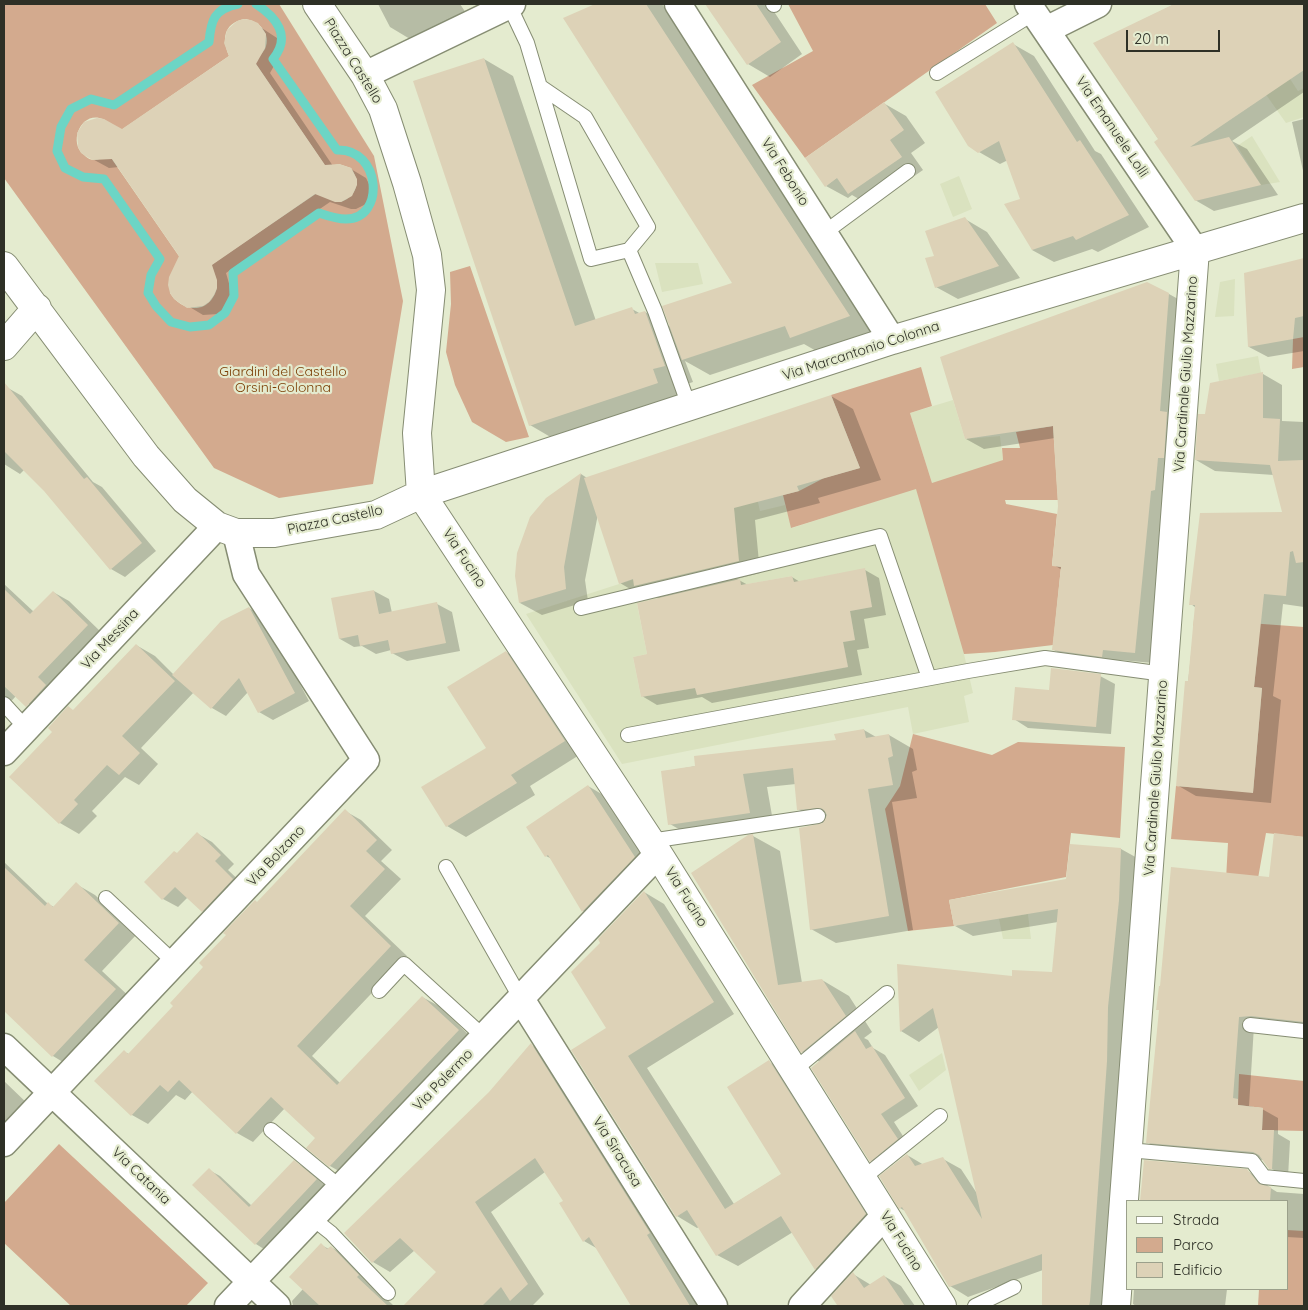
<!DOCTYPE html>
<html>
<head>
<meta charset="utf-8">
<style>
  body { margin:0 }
  #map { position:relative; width:1308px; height:1310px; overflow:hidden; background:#e4ebcf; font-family:Quicksand,sans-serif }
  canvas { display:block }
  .frame { position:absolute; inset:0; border:5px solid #2e3026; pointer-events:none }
  .legend { position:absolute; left:1126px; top:1200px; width:162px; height:90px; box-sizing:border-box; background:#e4ebcf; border:1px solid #9ba08b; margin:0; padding:6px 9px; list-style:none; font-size:15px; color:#2e3026 }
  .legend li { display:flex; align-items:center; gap:10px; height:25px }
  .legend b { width:25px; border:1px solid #9ba08b }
  .scale { position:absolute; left:1126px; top:30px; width:94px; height:22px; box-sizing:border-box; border:2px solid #2e3026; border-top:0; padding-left:6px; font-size:15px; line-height:18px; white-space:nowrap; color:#2e3026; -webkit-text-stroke:4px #e4ebcf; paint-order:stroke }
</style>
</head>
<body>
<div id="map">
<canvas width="1308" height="1310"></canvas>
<div class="frame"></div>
<ul class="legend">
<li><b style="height:6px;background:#fff"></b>Strada</li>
<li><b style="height:14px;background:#d3aa8e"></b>Parco</li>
<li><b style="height:14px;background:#ddd2b7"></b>Edificio</li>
</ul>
<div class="scale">20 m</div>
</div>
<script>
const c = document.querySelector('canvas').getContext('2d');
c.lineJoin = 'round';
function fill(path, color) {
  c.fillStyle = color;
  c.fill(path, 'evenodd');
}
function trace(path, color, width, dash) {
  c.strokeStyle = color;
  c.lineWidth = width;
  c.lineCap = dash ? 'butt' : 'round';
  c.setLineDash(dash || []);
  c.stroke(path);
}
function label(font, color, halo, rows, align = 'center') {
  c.font = font + ' Quicksand,sans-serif';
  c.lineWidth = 4.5;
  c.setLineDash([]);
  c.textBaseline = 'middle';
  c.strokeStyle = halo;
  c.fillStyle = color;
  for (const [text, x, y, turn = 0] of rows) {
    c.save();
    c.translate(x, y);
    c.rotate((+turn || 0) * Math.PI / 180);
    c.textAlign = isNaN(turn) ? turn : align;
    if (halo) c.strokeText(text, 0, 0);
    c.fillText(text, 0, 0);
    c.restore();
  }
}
const built = new Path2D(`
  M1283,68l15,23 6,-3v29l-18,6 -29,-41z
  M1252,136l28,46 -19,3 -24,-39z
  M959,176l13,33 -19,8 -13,-33z
  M655,263h43l5,21 -41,8z
  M1235,279l-1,37 -19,1 5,-35z
  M1258,356l3,17 -42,8 -3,-17z
  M953,400l12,39 35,-3 3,24 -7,3 10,41 -11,148 -31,2 9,39 -9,3 5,26 -56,12 -5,-27 -286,57 -96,-150 211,-68 -4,-48 23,-5 4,18 25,-6 7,23 140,-45 -22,-70zM865,569l7,38 -22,4 5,29 -12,2 5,25 -151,28 -2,-7 -54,9 -8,-40 14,-3 -10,-50 155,-28 5,21 8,-17z
  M1028,914l3,25h-28l-4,-20z
  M942,1053l4,17 -27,21 -10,-16z`);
const green = new Path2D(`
  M4,4h275l95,152 29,145 -30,183 -94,14 -65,-30 -210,-290zM244,19c15,1 28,15 21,30 -3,5 -7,9 -11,12l72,106 13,-3 12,4c10,14 6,28 -10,34l-21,-11 -109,74c2,7 6,16 6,23 -1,4 -3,8 -5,11 -12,16 -33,9 -42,-6l13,-31 -74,-107c-4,2 -11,5 -15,5 -4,0 -8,-3 -11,-6 -15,-13 -1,-44 20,-35 5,2 10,9 14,14l112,-77c-7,-17 -6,-32 15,-37z
  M788,4h197l12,19 -192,135 -53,-73 61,-34z
  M470,266l59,171 -23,5 -34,-20 -17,-37 -9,-33 5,-48 -1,-32z
  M1304,337v30l-12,2 1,-30z
  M921,367l11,39 -22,7 22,70 71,-23 -1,-12h18l-4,-16 37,-6 5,74h-53l1,4 51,10 -5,51 9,2 -8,78 -58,7 -31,2 -48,-165 -125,39 -8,-33 16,-4 25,-13 36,-10 -29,-73z
  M1194,619l110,8v210l-38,-4 -9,51 -32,14 3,-55 -57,-4 5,-53 77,6 9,-104 -8,-1 5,-50 -66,-7z
  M913,734l79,21 26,-13 107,5 -5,91 -49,-5 -5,44 -117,23 5,26 -46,5 -23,-122 15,-23z
  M1239,1074l65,7v50l-42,-1 1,-22 -25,-3z
  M59,1144l149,139 -22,23h-115l-67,-63v-40z
  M1287,1230l17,1v75h-46l1,-17h28z`);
const shadow = new Path2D(`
  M378,4h82l12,18 -57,20 -25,-15z
  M598,4h64l214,328 -58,20 -14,-8 -94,31 -25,-14 8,21 -12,4 5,13 -127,43 -29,-17 -46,-366 29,17 83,245 36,-12 9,5 4,-2 26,15 63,-43 -169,-265z
  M706,4h63l33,50 -32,23 -22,-13z
  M1175,4h129v88l-72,49 15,8 31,46 -64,16 -19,-11 -36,-60 -64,-97z
  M251,21l26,17 3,5 -1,14 -9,16 63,93 18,3 15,9 5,10v6l-5,10 -10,5h-5l-21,-7 -104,71 5,17 -3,14 -4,6 -6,4 -15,1 -15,-9 -8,-50 -61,-89 -10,1 -22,-12 143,-99z
  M1013,44l21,12 61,95 6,3 48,73 -51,25 -6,-3 -38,13 -22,-12 -11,-50 -13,-40 -8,4 -21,-12z
  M885,104l21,12 19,27 -14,10 12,17 -52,36 -19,-11 -4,3 -22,-12z
  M1304,119v56l-12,-53z
  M965,219l22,13 33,46 -62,21 -22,-12 -1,-31z
  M1304,259v92l-36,6 -19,-10 -3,-73z
  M1169,294l18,10 -34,359 -33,-3v6l-48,-6 -18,-10 8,-80 -8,-5 5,-58 -4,-69 -71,11 -18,-10z
  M1263,374l19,11v36l22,1v185l-21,-3 -10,92 8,4 -10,103 -75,-7 -19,-11 19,-177 -5,-4 93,-91 -10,-38 -59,-4 -19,-11z
  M8,388l14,8 71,86 9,5 54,64 -31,26 -14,-8 -66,-79 -21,-20 -4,4 -16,-10v-72z
  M831,396l22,13 28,71 -63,18 2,5 -65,17 5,53 -23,6 11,6 44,-8 8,5 65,-12 14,8 7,37 -22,4 5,29 -12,2 5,25 -150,28 -10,-6 -45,8 -15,-9 17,-97 -10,-6 -7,3 -22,-13 -22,-69 -13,66 3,21 -46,14 -22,-12 27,-104 34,-25 6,4z
  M4,584l30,28 19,-20 16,9 34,33 -67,74 -20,-12 -12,13z
  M374,591l15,8 3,14 45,-9 15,8 8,39 -53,10 -15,-8 -1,-3 -15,4 -14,-8 -8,1 -14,-8 -8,-40z
  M249,608l15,9 45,84 -36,19 -14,-8 -11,-20 -22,24 -14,-8 -18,-16 -53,56 17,16 -19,21 -14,-8 -33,34 5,5 -18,18 -19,-11 -45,-42 121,-136 19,11 19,19z
  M506,652l19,11 59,89 -54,34 5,9 -69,42 -19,-11 40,-78z
  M1100,676l15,8 -4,50 -83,-6 -14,-9 36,-28z
  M864,730l12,7 13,-2 24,14 4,21 -5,2 5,26 -25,4 21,128 -77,13 -25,-14 13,-105 -26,-15 -2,-25 -29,3 7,40 -80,11 -24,-14 -8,-52 175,-31z
  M588,786l22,13 46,71 -51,54 -22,-13 -31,-52 -6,-3z
  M345,811l16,9 31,30 -11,11 20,18 -36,37 42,40 -95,100 28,27 82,-86 17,9 35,34 -128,135 -16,-9 -13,-28 -32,-30 -32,34 -16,-9 -44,-42 -8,9 -9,-5 -28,29 -16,-9 -8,-63 5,2 46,-48 30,-39 53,-64z
  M198,834l14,8 22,22 -6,6 19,18 -30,31 -15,-8 -14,-14 -10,10 -15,-8 -17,-17 32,-28z
  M1276,835l28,3v191l-50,-3 -5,80 13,3 16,9v16l12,7 -2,36 -18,-9 -6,-8 -101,-9 -16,-9 13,-131 -2,-2 113,-131z
  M753,836l27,15 22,132 20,-3 27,16 23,36 -8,6 4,2 5,8 12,7 33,51 -24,16 16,25 -26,21 -13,-7 -51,-99 -18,-10 -109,-179z
  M1121,849l18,10 -20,447h-79l4,-1 -1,-35 -75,27 -18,-11 -45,-75 -5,-3 7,-53 17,10 19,-6 18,10 17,26 -39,-168 -20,15 -18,-11 -3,-65 115,11 40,-3 5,-52 -85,14 -18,-10 112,-46z
  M4,862l44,42 6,3 22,-23 19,11 42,39 -35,37 32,30 -63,66 -18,-11 -49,-46v-59l7,-8 -7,-7z
  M644,892l20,12 70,110 -87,54 87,136 48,-30 -13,-112 21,12 95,152 -49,54 -20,-11 -23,-37 -55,34 -21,-11 -18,-28 -2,1 -20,-12 -69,-188 -6,-85z
  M531,1045l17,9 156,252h-73l1,-1 -34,-56 -14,-8 -19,-40 -20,-29 -54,40 53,82 -12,12h-127l33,-34 -23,-22 -25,22 -17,-10 -28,-29 145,-140z
  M4,1081l27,26 -27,28z
  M294,1162l12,6 22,19 -61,64 -11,-7 -47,-74 11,6 32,30z
  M1145,1162l102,9 16,9 6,7 8,5 27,2v44l-17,-1v-36h-146z
  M321,1245l8,4 2,-2 19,11 25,30 18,17 -2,1h-98l-1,-5 11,-12z
  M853,1274l18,11 13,-9 17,10 14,20h-77z
  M1134,1289h93l-2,17h-89l-3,-2z`);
const stream = new Path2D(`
  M238,4c-24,5 -27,16 -29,38l-95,63 -23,-6 -20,10 -10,18 -4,24 8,17 18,9 21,2 56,80 -9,16 -3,18 8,13 15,16 19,5 19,-2 16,-12 9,-17 -1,-23 86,-60c9,3 17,6 27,6 40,0 35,-71 -9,-69l-64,-91c19,-23 3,-42 -17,-55`);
const building = new Path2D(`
  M595,4h51l204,312 -60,22 -5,-12 -103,34 -20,-54 70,-23 -169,-265z
  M705,4h51l25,38 -34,23z
  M1174,4h130v66l-114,77 39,-10 32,48 -66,16 -41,-59 4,-3 -65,-96z
  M244,19l7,1 7,3 8,11 -1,14 -9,16 69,101 14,-1 12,4 6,11v6l-5,11 -11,6h-6l-20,-8 -103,71 5,15v8l-3,7 -5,7 -6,4 -16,2 -13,-9 -4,-6 -2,-8 1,-8 10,-21 -67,-97 -19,1 -6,-3 -6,-4 -3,-6 -1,-14 7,-11 13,-4 7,1 18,10 107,-73 -5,-13 3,-13 10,-9z
  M1013,42l64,100 3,-2 49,75 -53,25 -3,-4 -41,14 -28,-46 16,-5 -21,-58 -21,12 -10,-7 -33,-54z
  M484,58l91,268 57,-19 3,7 10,-3 20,55 -12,3 5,14 -129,43 -116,-345z
  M884,102l20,28 -14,10 12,17 -54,37 -11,-16 -12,9 -20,-29z
  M965,217l34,49 -64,22 -10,-30 9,-2 -9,-25z
  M1304,258v58l-9,2 -2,21 -45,8 -4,-74z
  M1147,282l22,11 -9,118 7,1 -3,46h-6l-3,32 -4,1 -16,162 -32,-3 -1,7 -50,-7 9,-83 -9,-1 6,-60 -5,-80 -88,13 -25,-82z
  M1263,372v46l17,1 -2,42 26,-1v102l-8,1 -3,-12 -3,1 -4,44 -22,-2 -10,93 8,1 -9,105 -77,-7 9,-105h3l7,-76h-6l11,-92 82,-1 -12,-47 -75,-5 3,-46h7l5,-31z
  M4,382l80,97 3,-2 55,66 -32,27 -66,-79 -40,-40z
  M831,395l29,73 -63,18 2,5 -65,17 5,53 -105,25 -1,-7 -14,5 -35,-106z
  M581,473l-17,94 2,22 -47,14 -4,-27 2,-23 13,-36 16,-19z
  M865,568l7,39 -22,4 5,29 -12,2 5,25 -151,28 -2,-7 -54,9 -8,-40 14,-3 -10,-51 103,-24 1,6 51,-9 2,6z
  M4,589l26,25 23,-23 35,34 -50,52 8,8 -20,22 -22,-21z
  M374,590l5,24 58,-12 9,41 -55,11 -3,-14 -28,6 -2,-11 -19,4 -8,-41z
  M249,607l46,86 -37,20 -19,-35 -28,31 -39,-34 49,-54z
  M136,644l39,37 -53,55 18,17 -21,22 -12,-10 -33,35 4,4 -19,20 -50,-47 43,-45 -4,-4 20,-22 5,4z
  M506,651l59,90 -54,34 6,8 -71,44 -25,-40 65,-39 -39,-61z
  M1051,668l50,6 -5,53 -84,-7 3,-33 34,3z
  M864,729l2,9 23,-4 4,22 -5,2 5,27 -25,4 21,127 -79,14 -11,-102 24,-5 4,-8 -3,-5 -3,-2 -24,2 -4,-42 -50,6 7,39 -82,12 -7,-54 34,-5 -1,-10 142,-16 -2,-6z
  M588,785l47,72 -53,55 -34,-57 -3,2 -19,-30z
  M345,809l32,31 -11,11 19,18 -35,37 41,40 -94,100 40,39 85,-89 37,34 -130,137 -23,-19 9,-10 -44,-41 -35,37 -57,-54 -11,12 -8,-7 -29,31 -37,-35 30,-31 4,4 45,-48 -3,-3 33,-36 -4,-4 27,-28 -3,-2 32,-33 2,2z
  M197,832l24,23 -6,6 18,18 -31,33 -27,-25 -13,13 -18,-18 30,-31 3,2z
  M1274,833l30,4v185l-53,-6 -12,1 -6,81 5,1v6l25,3 -1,22h12l-2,39h-3l-10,-14 -6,-3 -107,-9 13,-133h-3l3,-24h1l11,-119 98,10z
  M753,834l25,151 44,-6 24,37 -45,37 -110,-180 57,-38z
  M1070,844l51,4 -2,52 -11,107 -1,54 -17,240 -1,5h-47v-52l-93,33 -47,-80 -3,2 -20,-33 28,-22 8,12 28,-9 39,62 -34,-150 -15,-61 -33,24 -3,-68 115,12v-6l40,2 6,-63 -104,17 -5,-26 117,-21z
  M4,867l41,39 3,-4 5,5 23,-25 43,41 -35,37 32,29 -64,68 -48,-46z
  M644,891l70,111 -86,54 97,153 56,-35 -54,-87 42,-27 97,154 -51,56 -34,-54 -65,40 -29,-46 -11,7 -105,-167 35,-22 -35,-56 29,-29 -2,-4z
  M855,1031l11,18 6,-3 33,52 -24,16 17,25 -28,23 -59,-94z
  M531,1043l119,190 -3,2 43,71h-59l-42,-69 -6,5 -24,-39 4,-2 -28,-43 -60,44 53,82 -18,17 -9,-14 -19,19h-79l33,-34 -36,-34 -28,25 -28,-30 145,-141z
  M294,1160l23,19 -62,66 -63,-60 17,-17 40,39z
  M1144,1160l103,9 12,15 12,3 -1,14h-130z
  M321,1243l6,6 4,-3 28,29 -2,2 31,29h-68l-31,-29z
  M853,1272l11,16 20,-13 21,31h-69l1,-1 -6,-9z`);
const lane = new Path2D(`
  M773,4l1,1
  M509,5l18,38 64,216 38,-9 26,61 34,95
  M937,73l97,-60
  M541,87l44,30 63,110 -19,23
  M824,233l84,-62
  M581,608l299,-72 49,142
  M4,704l22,24
  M628,735l340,-64 77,-13 119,16
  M650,841l168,-25
  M446,867l75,132
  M106,898l69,65
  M379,991l25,-27 80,73
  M1250,1025l54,6
  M794,1070l93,-77
  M271,1130l70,58
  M1128,1150l124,11 12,16 40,4
  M862,1179l78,-63
  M312,1218l19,15 57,60
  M975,1306l39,-19`);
const street = new Path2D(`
  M678,4l214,336
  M1028,4l167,246
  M1046,30l52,-26
  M365,75l147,-71
  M4,752l213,-226
  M521,999l193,307
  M4,1047l273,259
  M4,1143l362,-383 -120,-186 -10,-41
  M228,1306l430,-452
  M802,1306l83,-91`);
const secondary = new Path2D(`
  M942,1306l-292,-465 -229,-347 471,-154 412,-122
  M1116,1306l79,-1056`);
const primary = new Path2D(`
  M4,266l142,190 39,44 32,26 19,7h38l102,-18 45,-21 -4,-61 14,-143 -4,-35 -20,-72 -24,-74 -18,-34 -48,-71
  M4,346l33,-38`);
const streetNames = [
  ["Piazza Castello",353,61,58],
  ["Via Emanuele Lolli",1112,127,56],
  ["Via Febonio",785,172,58],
  ["Via Marcantonio Colonna",861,351,-18],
  ["Via Cardinale Giulio Mazzarino",1186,374,-86],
  ["Piazza Castello",335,520,-12],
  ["Via Fucino",464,558,57],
  ["Via Messina",110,639,-47],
  ["Via Cardinale Giulio Mazzarino",1156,778,-86],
  ["Via Bolzano",276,856,-47],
  ["Via Fucino",686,897,58],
  ["Via Palermo",443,1080,-46],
  ["Via Siracusa",617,1152,58],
  ["Via Catania",141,1176,44],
  ["Via Fucino",901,1241,58]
];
const parkNames = [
  ["Giardini del Castello",283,372],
  ["Orsini-Colonna",283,388]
];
fill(built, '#dae2bf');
fill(green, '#d3aa8e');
fill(shadow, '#0003');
trace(stream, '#6cd5c5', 9);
fill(building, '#ddd2b7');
trace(lane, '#868d73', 16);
trace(street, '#868d73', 29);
trace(secondary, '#868d73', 30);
trace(primary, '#868d73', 30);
trace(lane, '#fff', 14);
trace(street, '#fff', 26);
trace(secondary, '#fff', 28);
trace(primary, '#fff', 28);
label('14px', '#2e3026', '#e4ebcf', streetNames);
label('14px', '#7b3e04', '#e4ebcf', parkNames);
</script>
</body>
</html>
